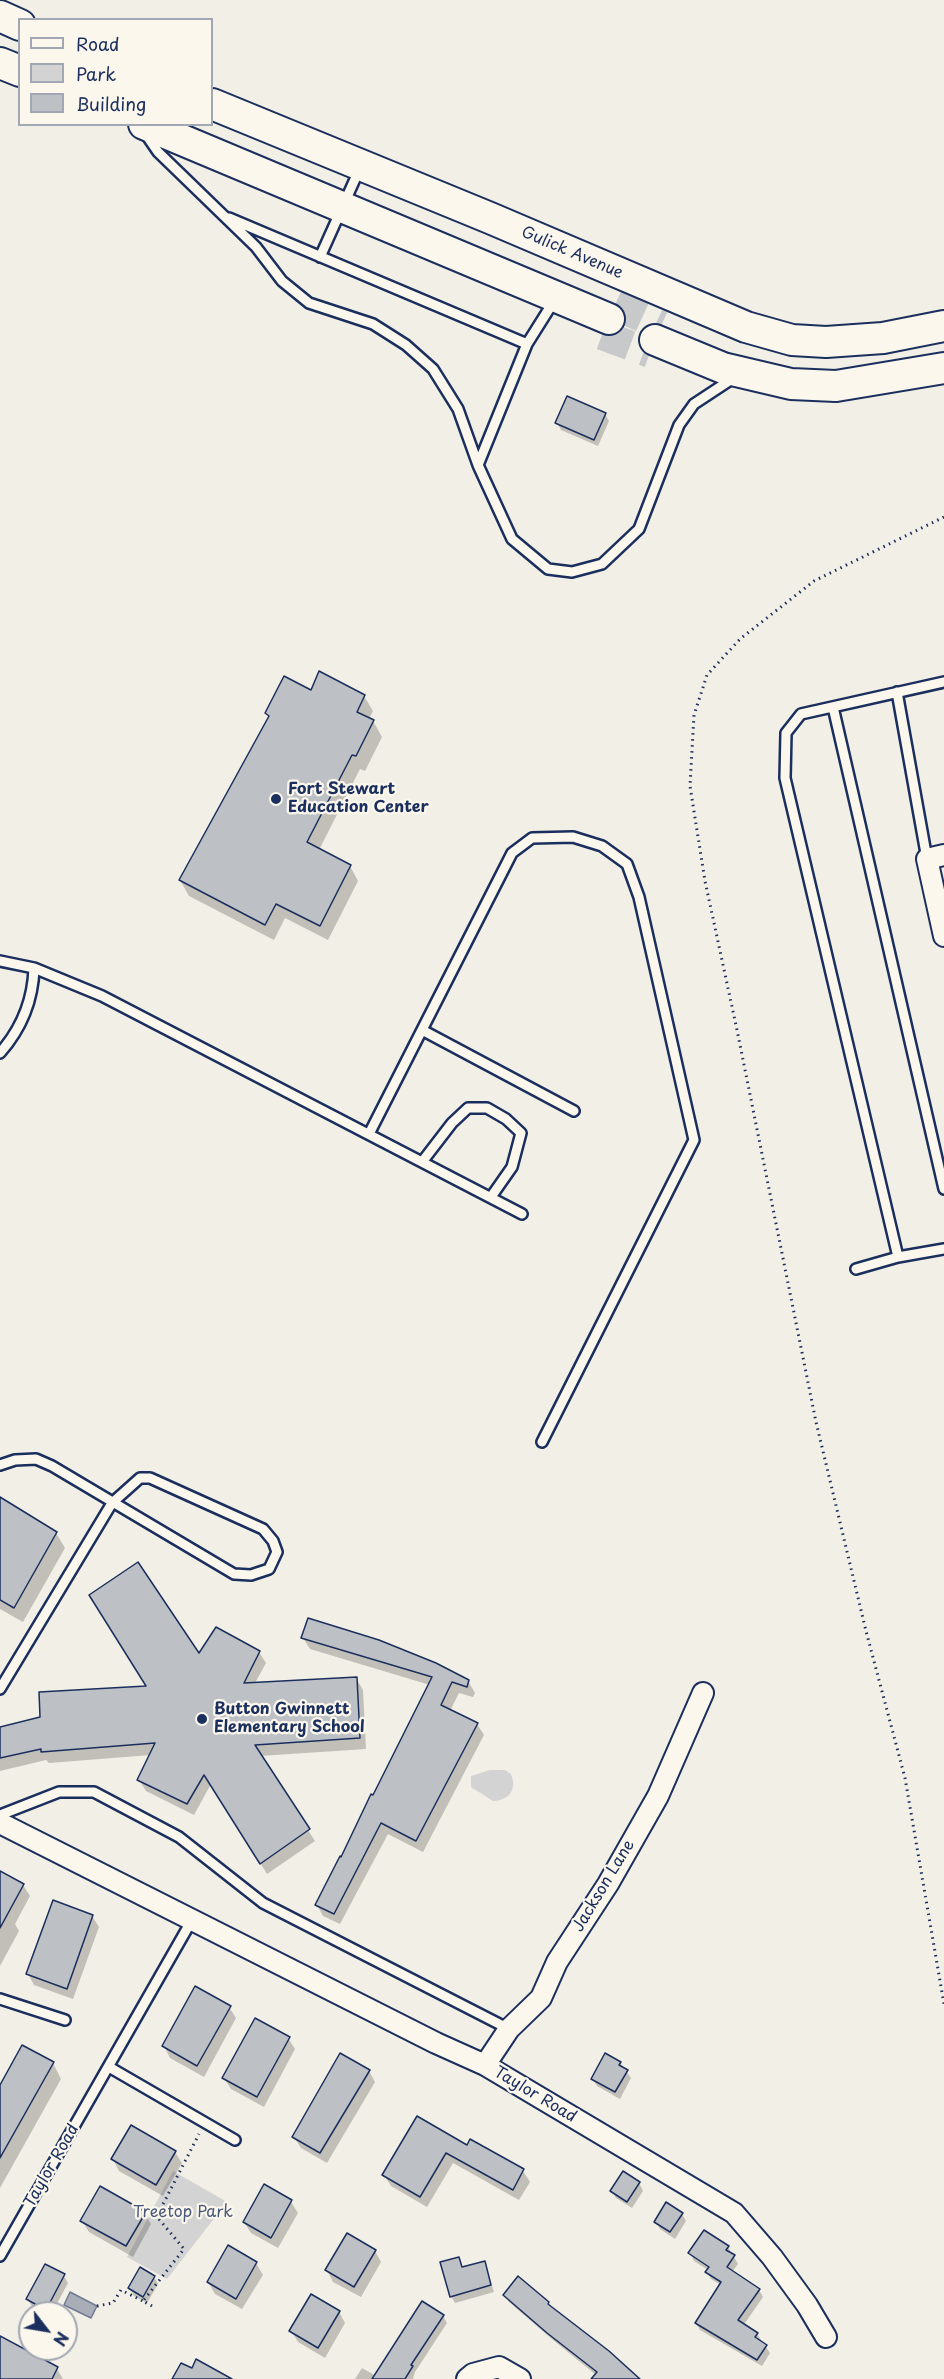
<!DOCTYPE html>
<html>
<head>
<meta charset="utf-8">
<style>
  body { margin:0 }
  #map { position:relative; width:944px; height:2379px; overflow:hidden; background:#f2efe6; font-family:"Playpen Sans",sans-serif }
  canvas { display:block }
  .legend { position:absolute; left:18px; top:18px; width:195px; height:108px; box-sizing:border-box; background:#fbf7ec; border:2px solid #a1a7b3; margin:0; padding:8px 10px; list-style:none; font-size:18px; color:#1b2f5e }
  .legend li { display:flex; align-items:center; gap:12px; height:30px }
  .legend b { width:30px; border:2px solid #a1a7b3 }
  .north { position:absolute; left:18px; top:2301px; width:60px; height:60px; box-sizing:border-box; background:#fbf7ec; border:2px solid #a1a7b3; border-radius:50%; rotate:121deg; font-size:16px; font-weight:700; line-height:24px; text-align:center; color:#1b2f5e }
  .north::after { content:''; display:block; margin:auto; width:21px; height:27px; background:#1b2f5e; clip-path:polygon(50% 0,100% 100%,50% 72%,0 100%) }
</style>
</head>
<body>
<div id="map">
<canvas width="944" height="2379"></canvas>
<ul class="legend">
<li><b style="height:8px;background:#fbf7ec"></b>Road</li>
<li><b style="height:16px;background:#d2d3d2"></b>Park</li>
<li><b style="height:16px;background:#bdc0c4"></b>Building</li>
</ul>
<div class="north">N</div>
</div>
<script>
const c = document.querySelector('canvas').getContext('2d');
c.lineJoin = 'round';
function fill(path, color) {
  c.fillStyle = color;
  c.fill(path, 'evenodd');
}
function trace(path, color, width, dash) {
  c.strokeStyle = color;
  c.lineWidth = width;
  c.lineCap = dash ? 'butt' : 'round';
  c.setLineDash(dash || []);
  c.stroke(path);
}
function label(font, color, halo, rows, align = 'center') {
  c.font = font + ' "Playpen Sans",sans-serif';
  c.lineWidth = 4.5;
  c.setLineDash([]);
  c.textBaseline = 'middle';
  c.strokeStyle = halo;
  c.fillStyle = color;
  for (const [text, x, y, turn = 0] of rows) {
    c.save();
    c.translate(x, y);
    c.rotate((+turn || 0) * Math.PI / 180);
    c.textAlign = isNaN(turn) ? turn : align;
    if (halo) c.strokeText(text, 0, 0);
    c.fillText(text, 0, 0);
    c.restore();
  }
}
const green = new Path2D(`
  M490,1770h15l6,4c6,15 -1,26 -18,27l-22,-14v-11z
  M173,2171l54,31 -60,77 -40,-22z`);
const water = new Path2D(`
  M70,2292l27,14 -6,12 -27,-13z`);
const shadow = new Path2D(`
  M605,414l4,7 -11,25 -37,-16 -4,-7z
  M312,692l52,4 9,15 -4,8 4,2 9,16 -17,34 -5,-2 -41,81 31,16 8,15 -30,59 -43,-22 -11,22 -85,-44 -9,-16 89,-162 -2,-5z
  M0,1499l56,34 9,15 -42,74 -23,-13z
  M303,1638l165,43 7,12 -2,4 -14,-4 -9,18 27,13 7,11 -61,117 -35,-18 -48,90 -17,-8 -6,-11 57,-108 56,-112 -120,-36z
  M259,1652l7,11 -11,20 101,-5 7,12 3,59 -106,7 55,85 -48,33 -56,-90 -17,31 -48,-24 -7,-11 12,-25 -102,8 -3,-3 -46,11v-43l148,-41 51,-31z
  M0,1872l23,13 7,11 -15,28 4,7 -19,35z
  M92,1916l7,11 -26,72 -39,-14 -6,-11z
  M229,2007l7,11 -32,59 -34,-19 -6,-12z
  M288,2038l7,11 -31,58 -33,-18 -7,-11z
  M53,2063l8,16 -61,109v-100z
  M620,2063l11,15 -11,21 -23,-13 -4,-7z
  M369,2071l6,11 -48,81 -26,-15 -7,-11z
  M418,2118l50,29 3,-6 52,30 7,11 -11,18 -66,-37 -26,44 -36,-21 -7,-11z
  M175,2152l7,11 -19,33 -44,-25 -6,-12z
  M639,2183l4,8 -11,17 -16,-10 -4,-7z
  M264,2186l27,16 7,11 -20,35 -27,-15 -7,-11z
  M144,2213l7,11 -18,33 -44,-25 -7,-11z
  M682,2214l4,7 -11,18 -15,-10 -4,-7z
  M728,2247l10,17 -6,8 27,18 4,7 -20,29 14,8 13,19 -8,13 -62,-36 -4,-7 25,-38 -10,-6 -4,-7 1,-2 -14,-9 -4,-8z
  M375,2251l6,11 -20,35 -28,-15 -6,-12z
  M458,2259l5,9 21,-6 10,30 -39,11 -4,-7z
  M256,2263l7,12 -21,34 -27,-15 -7,-12z
  M64,2276l4,7 -16,30h-8l-12,-7 -5,-7z
  M154,2277l4,7 -11,19 -13,-7 -4,-8z
  M505,2295l43,8 3,5 87,71h-37l-48,-39 -44,-38z
  M339,2312l6,11 -20,35 -27,-16 -7,-11z
  M443,2316l4,7 -32,49 -2,7h-58l7,-11 14,8z
  M0,2337l57,32 6,10h-63z`);
const building = new Path2D(`
  M567,396l39,17 -12,27 -39,-17z
  M319,671l46,24 -8,17 17,8 -18,36 -4,-1 -45,87 44,23 -31,61 -44,-22 -11,21 -86,-45 90,-164 -4,-3 19,-37 27,14z
  M0,1497l57,35 -43,76 -14,-8z
  M138,1562l61,91 17,-26 44,24 -16,32 113,-6 3,61 -105,7 55,84 -50,35 -56,-89 -17,29 -50,-24 18,-37 -114,9v-3l-41,9v-31l40,-10 -1,-25 107,-6 -57,-91z
  M308,1618l71,22 57,23 33,17 -2,7 -15,-5 -11,23 37,18 -62,118 -35,-18 -47,91 -19,-9 25,-49 1,1 30,-63 2,1 59,-118 -131,-39z
  M0,1871l24,13 -24,44z
  M53,1900l40,15 -26,74 -41,-15z
  M195,1986l36,20 -34,60 -35,-20z
  M255,2018l35,19 -33,60 -35,-19z
  M22,2045l32,17 -54,96v-73z
  M340,2053l30,17 -50,83 -28,-16z
  M605,2053l16,9 -2,3 9,5 -13,22 -24,-13z
  M417,2116l50,29 3,-6 54,30 -11,21 -67,-37 -26,44 -38,-22z
  M131,2125l45,26 -20,34 -45,-26z
  M623,2171l17,11 -13,20 -17,-11z
  M264,2184l28,16 -21,38 -28,-16z
  M100,2186l46,26 -20,34 -46,-25z
  M666,2202l17,11 -13,19 -16,-10z
  M704,2230l25,16 -3,4 9,5 -8,12 33,22 -22,31 20,13 -3,4 12,8 -10,15 -62,-37 26,-41 -16,-10 4,-5 -21,-14z
  M347,2233l29,17 -22,37 -29,-17z
  M228,2245l29,17 -21,37 -29,-17z
  M459,2257l3,10 23,-6 6,24 -41,12 -10,-35z
  M45,2264l20,10 -19,36 -20,-11z
  M140,2267l15,9 -12,21 -15,-9z
  M518,2276l31,26 -1,2 61,47 31,28h-49l6,-7 -50,-39 -44,-38z
  M311,2294l29,17 -22,37 -29,-17z
  M422,2301l22,14 -33,50 2,1 -8,13h-33z
  M0,2336l58,31 -6,12h-52z
  M196,2359l36,20h-60l9,-16 11,5z`);
const primaryTunnel = new Path2D(`
  M615,305l46,21
  M602,335l48,18`);
const path = new Path2D(`
  M944,517l-130,64 -74,58 -33,36 -13,40 -4,71 15,95 32,149 79,392 50,209 39,147 39,226
  M97,2306l16,-3 8,-13 22,11
  M152,2306l-9,-5 41,-52 -26,-31 1,-6 40,-78`);
const service = new Path2D(`
  M147,136l11,16 98,95 26,34 27,22 64,21 33,21 27,24 25,40 20,56 34,74 36,30 24,3 30,-8 37,-35 40,-104 15,-21 41,-27
  M229,218l298,126 -49,121
  M320,257l40,-89
  M527,344l27,-43
  M897,692l30,167
  M833,707l111,482
  M0,961l34,7 68,28 420,218
  M422,1030l152,81
  M0,1053c22,-25 33,-52 34,-85
  M369,1134l143,-281 20,-15 41,-1 29,9 25,18 12,33 55,243 -152,302
  M422,1162l30,-39 16,-15h19l19,11 15,14 -9,34 -21,30
  M898,1257l-113,-479 1,-45 15,-19 143,-32
  M856,1269l42,-12 46,-8
  M0,1465l15,-5 21,-1 16,7 182,108 17,1 18,-6 8,-17 -4,-11 -10,-12 -113,-51h-10l-28,25 -112,186
  M0,1815l59,-23h35l85,45 84,66 246,126
  M0,1999l65,21
  M109,2067l126,73
  M0,2256l192,-336`);
const minor = new Path2D(`
  M944,855l-17,4 17,77
  M0,1823l436,220 49,22 249,148 38,44 35,48 19,32
  M485,2065l24,-36 32,-31 16,-36 51,-78 50,-88 45,-103
  M467,2379l6,-5 26,-7 21,12`);
const primary = new Path2D(`
  M0,16l20,9
  M0,63l20,8
  M212,104l278,114 256,109 46,13 34,2 57,-4 61,-12
  M144,124l465,195
  M655,340l68,28 68,16 45,2 108,-18`);
const markers = [
  [276,799,6,"#1b2f5e"],
  [202,1719,6,"#1b2f5e"]
];
const streetNames = [
  ["Gulick Avenue",572,253,23],
  ["Jackson Lane",604,1886,-59],
  ["Taylor Road",535,2095,31],
  ["Taylor Road",52,2166,-60]
];
const poiNames = [
  ["Fort Stewart",288,790],
  ["Education Center",288,808],
  ["Button Gwinnett",214,1710],
  ["Elementary School",214,1728]
];
const parkNames = [
  ["Treetop Park",183,2213]
];
fill(green, '#d2d3d2');
fill(water, '#a9adb7');
trace(water, '#707b93', 1.5);
fill(shadow, '#0003');
fill(building, '#bdc0c4');
trace(building, '#1b2f5e', 1.5);
trace(primaryTunnel, '#c7c9cb', 30, [30, 15]);
trace(service, '#1b2f5e', 14);
trace(minor, '#1b2f5e', 24);
trace(primary, '#1b2f5e', 34);
trace(path, '#1b2f5e', 3, [1.5, 4.5]);
trace(service, '#fbf7ec', 9);
trace(minor, '#fbf7ec', 20);
trace(primary, '#fbf7ec', 30);
for (const [x, y, r, color] of markers) {
  const dot = new Path2D();
  dot.arc(x, y, r, 0, 2 * Math.PI);
  c.fillStyle = color;
  c.fill(dot);
  trace(dot, '#fbf7ec', 2);
}
label('16px', '#1b2f5e', '#fbf7ec', streetNames);
label('bold 16px', '#1b2f5e', '#fbf7ec', poiNames, 'left');
label('16px', '#49587b', '#fbf7ec', parkNames);
</script>
</body>
</html>
